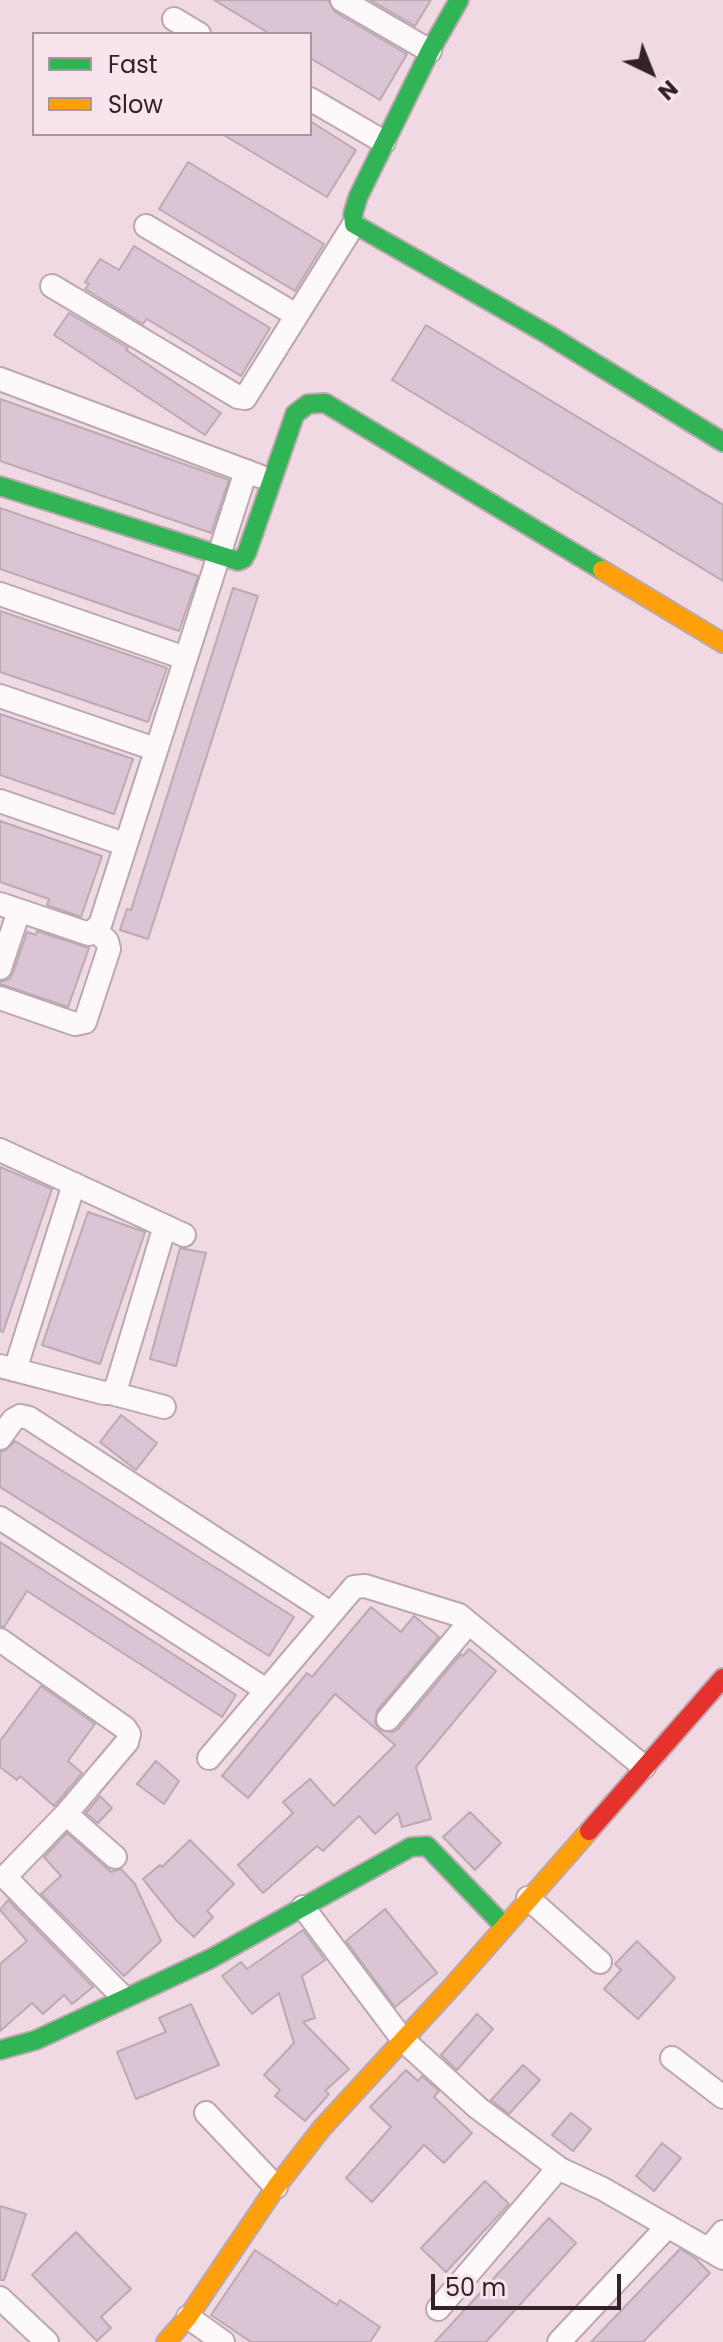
<!DOCTYPE html>
<html>
<head>
<meta charset="utf-8">
<style>
  body { margin:0 }
  #map { position:relative; width:723px; height:2342px; overflow:hidden; background:#f0d9e2; font-family:Poppins,sans-serif }
  canvas { display:block }
  .legend { position:absolute; left:32px; top:32px; width:280px; height:104px; box-sizing:border-box; background:#f9e4ed; border:2px solid #aa969f; margin:0; padding:10px 14px; list-style:none; font-size:24px; color:#332129 }
  .legend li { display:flex; align-items:center; gap:16px; height:40px }
  .legend b { width:40px; border:2px solid #aa969f }
  .north { position:absolute; left:611px; top:32px; width:80px; height:80px; -webkit-text-stroke:6px #f9e4ed; paint-order:stroke; rotate:137deg; font-size:22px; font-weight:700; line-height:32px; text-align:center; color:#332129 }
  .north::after { content:''; display:block; margin:auto; width:28px; height:36px; background:#332129; clip-path:polygon(50% 0,100% 100%,50% 72%,0 100%) }
  .scale { position:absolute; left:431px; top:2274px; width:190px; height:36px; box-sizing:border-box; border:4px solid #332129; border-top:0; padding-left:10px; font-size:24px; line-height:28px; white-space:nowrap; color:#332129; -webkit-text-stroke:6px #f9e4ed; paint-order:stroke }
</style>
</head>
<body>
<div id="map">
<canvas width="723" height="2342"></canvas>
<ul class="legend">
<li><b style="height:10px;background:#30b455"></b>Fast</li>
<li><b style="height:10px;background:#ff9f0a"></b>Slow</li>
</ul>
<div class="north">N</div>
<div class="scale">50 m</div>
</div>
<script>
const c = document.querySelector('canvas').getContext('2d');
c.lineJoin = 'round';
function fill(path, color) {
  c.fillStyle = color;
  c.fill(path, 'evenodd');
}
function trace(path, color, width, dash) {
  c.strokeStyle = color;
  c.lineWidth = width;
  c.lineCap = dash ? 'butt' : 'round';
  c.setLineDash(dash || []);
  c.stroke(path);
}
const building = new Path2D(`
  M214,0h114l7,12 72,42 -27,46 -70,-42v-24h-40z
  M370,0h61l-16,26z
  M310,121l46,29 -29,47 -105,-63h88z
  M188,162l136,82 -29,47 -136,-82z
  M134,246l136,82 -29,48 -94,-57 -4,5 -58,-35 4,-5 -4,-2 15,-23 19,11z
  M69,313l59,35 -2,2 95,63 -16,22 -151,-100z
  M426,325l297,180v76l-331,-201z
  M0,399l229,81 -18,53 -211,-72z
  M0,508l198,68 -19,55 -179,-62z
  M233,588l25,8 -110,343 -28,-9 7,-21 4,1z
  M0,611l167,57 -19,54 -148,-50z
  M0,714l133,45 -19,55 -114,-39z
  M0,821l102,35 -21,61 -34,-12 2,-6 -49,-17z
  M37,931l52,17 -21,59 -68,-23v-2l9,-3 4,-6 14,-41 9,3z
  M0,1167l52,22 -49,143 -3,-1z
  M88,1212l57,20 -45,132 -58,-19z
  M180,1248l26,5 -30,113 -26,-7z
  M121,1415l36,28 -21,27 -36,-28z
  M15,1441l279,176 -25,39 -269,-169v-35l6,-2z
  M0,1542l236,153 -14,22 -195,-126 -23,36 -4,-1z
  M371,1607l30,25 13,-16 25,21 -62,74 -2,12 5,7 12,2 6,-3 63,-75 2,2 6,-7 27,22 -80,96 15,52 -29,8 -4,-14 -23,21 -16,-18 -36,35 -6,-5 -54,47 -25,-28 55,-52 -10,-11 27,-23 24,27 61,-61 -60,-51 -87,104 -26,-22 85,-103 5,4z
  M41,1686l54,38 -27,37 14,12 -28,33 -34,-30 -3,4 -17,-13v-26z
  M156,1761l23,20 -15,23 -27,-20z
  M100,1796l12,12 -14,15 -12,-10z
  M470,1812l31,31 -26,27 -32,-33z
  M67,1833l44,39 10,-3 14,15 26,57 -37,35 -83,-82 20,-18 -17,-19z
  M190,1840l44,44 -27,27 6,6 -19,20 -18,-17 -33,-41 17,-14 2,2z
  M8,1900l85,87 -21,17 -8,-9 -21,19 -11,-11 -32,28v-67l27,-23 -27,-31z
  M385,1909l52,64 -42,34 -49,-66z
  M303,1930l22,30 -23,16 13,42 -12,4 46,47 -24,22 4,3 -24,27 -30,-25 5,-6 -16,-15 30,-32 -15,-50 -27,21 -30,-38 19,-14 6,7z
  M637,1941l38,37 -37,41 -34,-30 17,-19 -6,-6z
  M191,2004l28,61 -83,34 -19,-47 49,-20 -7,-14z
  M477,2014l16,15 -36,41 -16,-15z
  M523,2065l17,15 -31,34 -18,-14z
  M406,2070l12,11 4,-5 17,15 -5,6 38,36 -28,30 -20,-18 -52,57 -26,-24 45,-51 -21,-20z
  M571,2113l20,16 -18,22 -21,-16z
  M662,2143l19,15 -27,33 -18,-15z
  M485,2181l24,23 -63,68 -25,-24z
  M0,2206l26,8 -22,66h-4z
  M549,2218l27,25 -90,99h-51z
  M76,2232l55,57 -30,28 10,11 -14,13 -65,-66z
  M680,2249l15,9 15,15 -67,69h-52z
  M255,2250l82,55 3,-5 40,27 -10,15h-119l-40,-27z`);
const street = new Path2D(`
  M342,0l88,51
  M174,19l25,15
  M310,99l74,43
  M146,226l150,89
  M52,286l186,111 7,1 109,-174
  M0,379l259,97
  M0,594l185,64
  M0,696l155,53
  M0,801l124,43
  M0,904l89,30 11,-9 146,-454
  M0,968l19,-57
  M0,998l75,26 10,-2 24,-73 -2,-8 -11,-10
  M0,1150l184,85
  M0,1366l104,27h7l6,-8 48,-159
  M15,1370l59,-186
  M111,1393l53,14
  M0,1438l13,-18 7,-4 9,2 301,195
  M0,1518l266,172
  M0,1640l125,88 4,6 -2,8 -61,72
  M388,1719l80,-95
  M209,1758l145,-171 11,-1 94,29 185,152
  M115,1857l-49,-43 -61,63 118,120
  M528,1898l72,64
  M303,1907l100,133 75,68 82,61
  M672,2058l51,39
  M206,2113l70,74
  M709,2249l14,-17
  M0,2298l47,44
  M438,2309l116,-136 6,-4 43,20 120,69
  M188,2317l35,25
  M559,2342l109,-116`);
const fast = new Path2D(`
  M459,0l-29,51 -72,146 -5,17 1,10 193,110 176,108
  M0,486l238,75 5,-2 4,-7 48,-138 13,-10 17,-1 277,167
  M0,2050l36,-10 174,-81 201,-112 16,-1 77,80`);
const slow = new Path2D(`
  M602,570l121,73
  M166,2342l22,-25 88,-130 46,-59 128,-139 139,-158`);
const jam = new Path2D(`
  M589,1831l134,-153`);
fill(building, '#dbc4d3');
trace(building, '#bba9b3', 2);
trace(street, '#bba8af', 26);
trace(fast, '#bba8af', 22);
trace(slow, '#bba8af', 22);
trace(jam, '#bba8af', 22);
trace(street, '#fdf9fb', 22);
trace(fast, '#30b455', 18);
trace(slow, '#ff9f0a', 18);
trace(jam, '#e5322d', 18);
</script>
</body>
</html>
